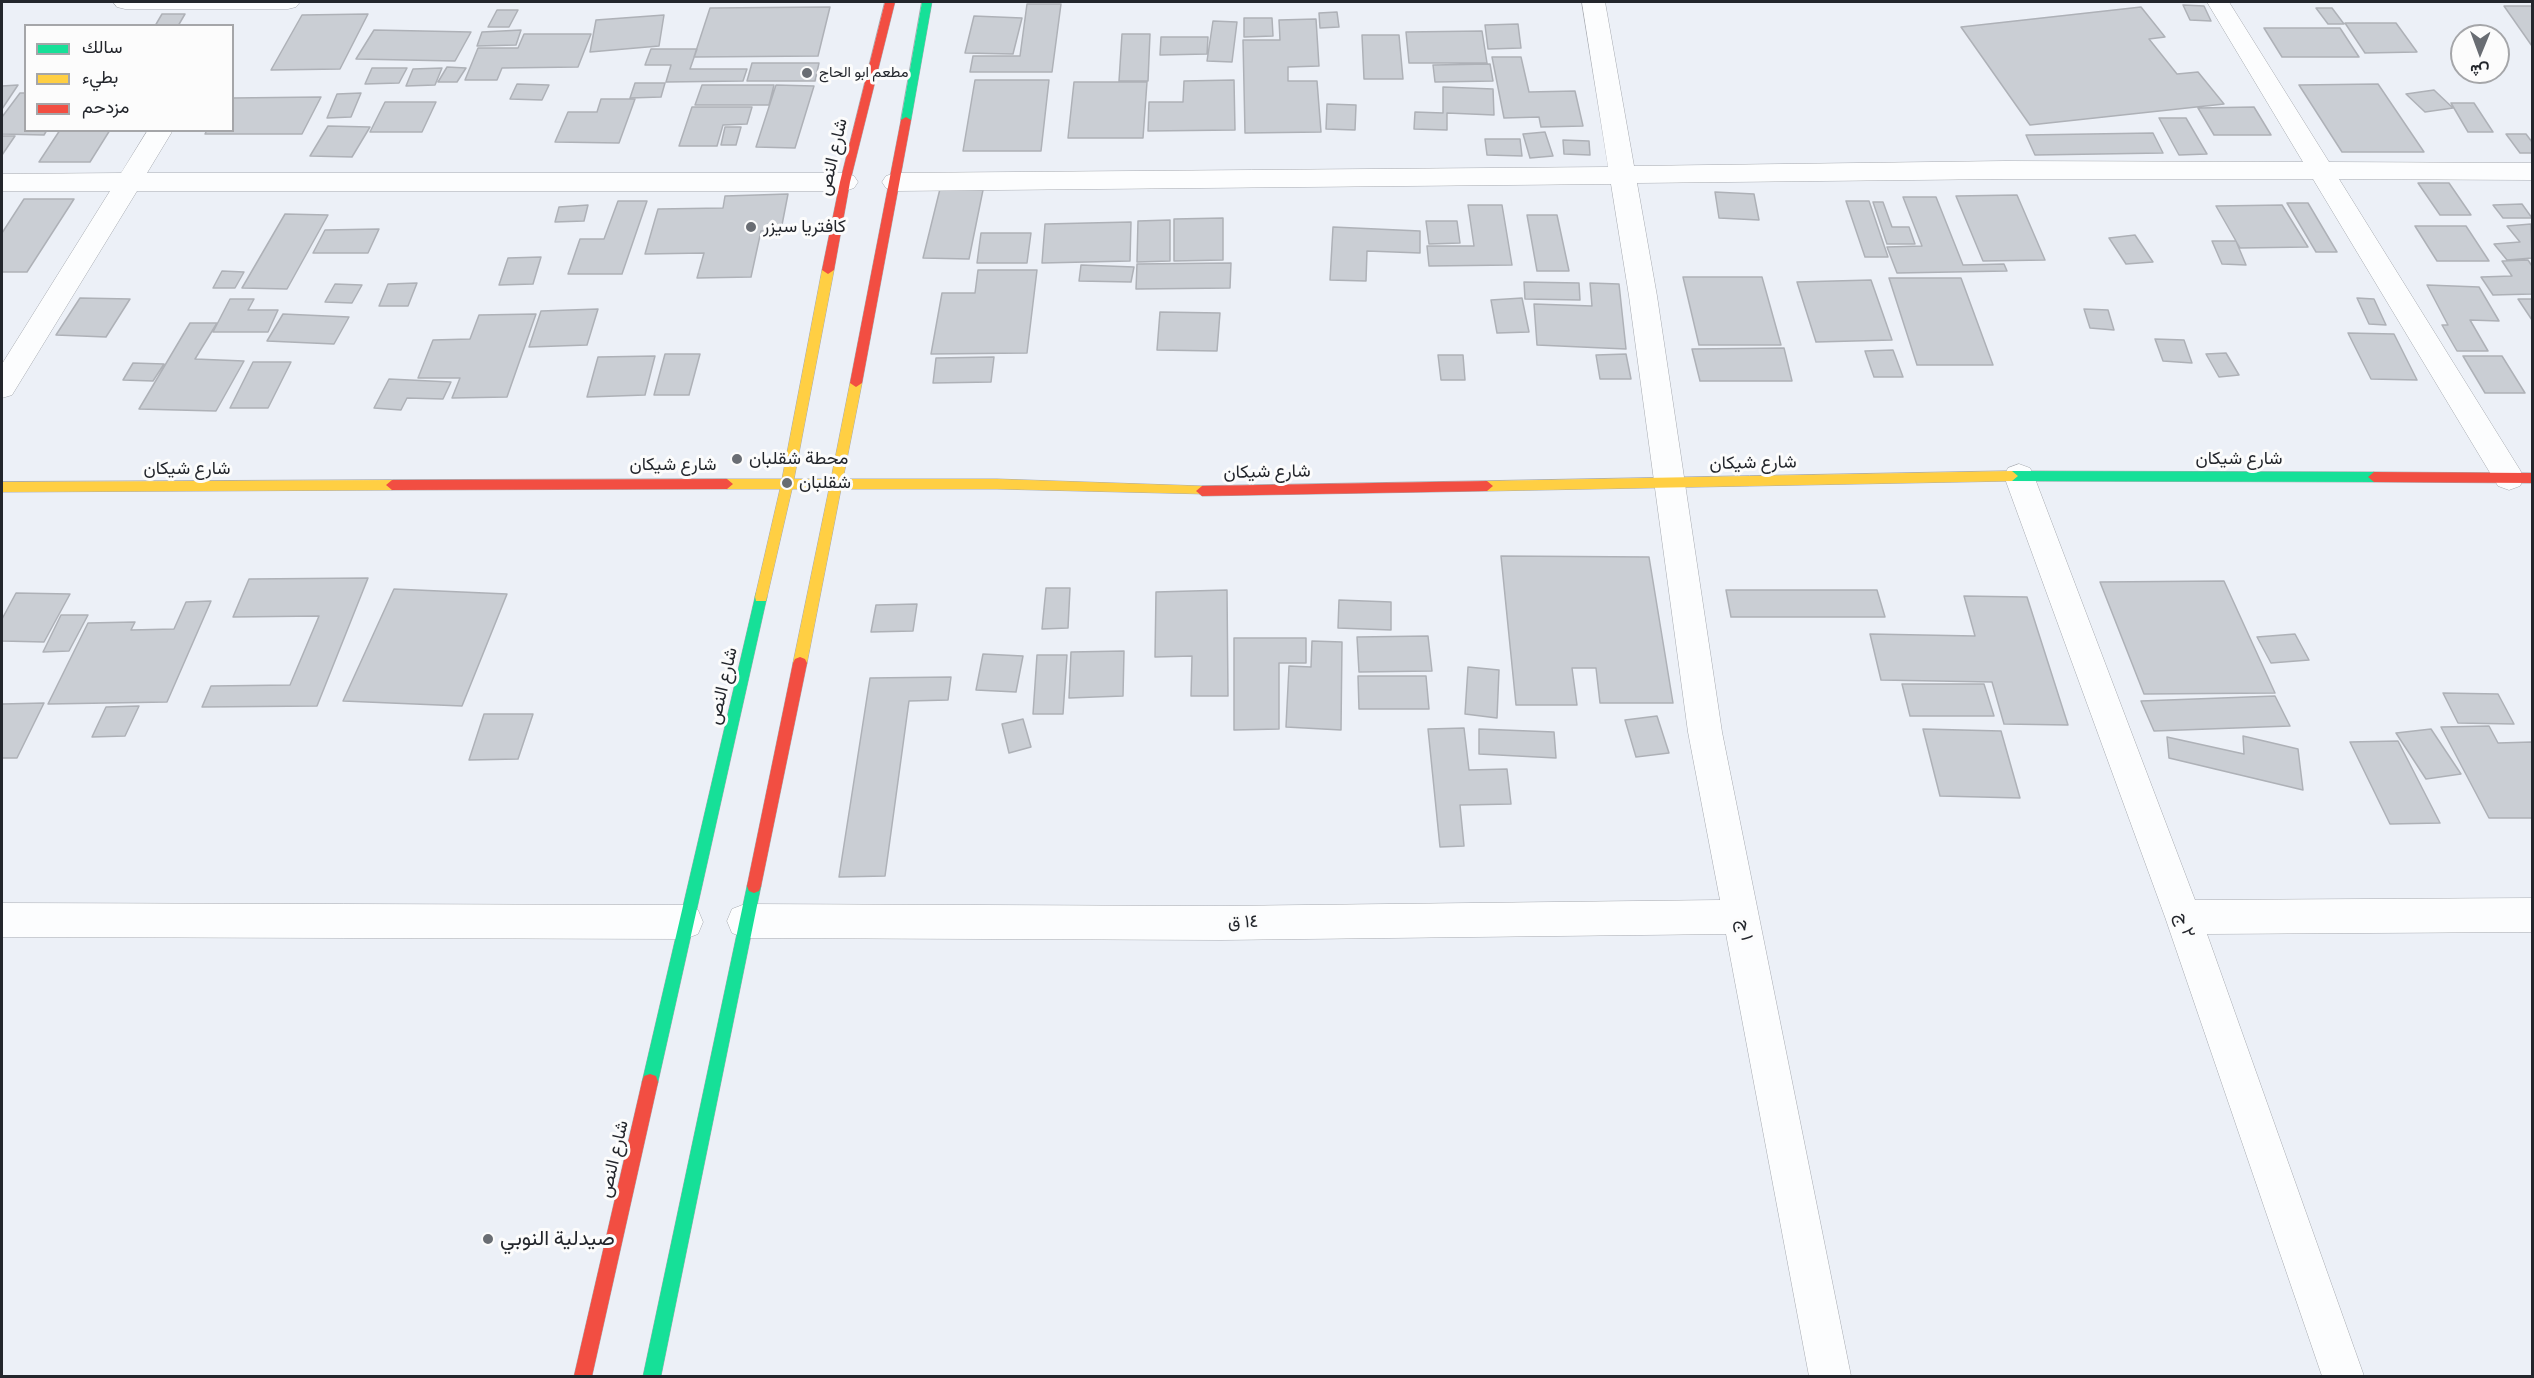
<!DOCTYPE html>
<html>
<head>
<meta charset="utf-8">
<style>
  body { margin:0 }
  #map { position:relative; width:2534px; height:1378px; overflow:hidden; background:#ecf0f7; font-family:"Zilla Slab",Vazirmatn,serif }
  canvas { display:block }
  .frame { position:absolute; inset:0; border:3px solid #23262c; pointer-events:none }
  .legend { position:absolute; left:24px; top:24px; width:210px; height:108px; box-sizing:border-box; background:#fcfcfc; border:2px solid #a5a6a9; margin:0; padding:8px 10px; list-style:none; font-size:18px; color:#23262c }
  .legend li { display:flex; align-items:center; gap:12px; height:30px }
  .legend b { width:30px; border:2px solid #a5a6a9 }
  .north { position:absolute; left:2450px; top:24px; width:60px; height:60px; box-sizing:border-box; background:#fcfcfc; border:2px solid #a5a6a9; border-radius:50%; rotate:181deg; font-size:16px; font-weight:700; line-height:24px; text-align:center; color:#23262c }
  .north::after { content:''; display:block; margin:auto; width:21px; height:27px; background:#696d73; clip-path:polygon(50% 0,100% 100%,50% 72%,0 100%) }
</style>
</head>
<body>
<div id="map">
<canvas width="2534" height="1378"></canvas>
<div class="frame"></div>
<ul class="legend">
<li><b style="height:8px;background:#16e098"></b>سالك</li>
<li><b style="height:8px;background:#ffcf43"></b>بطيء</li>
<li><b style="height:8px;background:#f24e42"></b>مزدحم</li>
</ul>
<div class="north">ش</div>
</div>
<script>
const c = document.querySelector('canvas').getContext('2d');
c.lineJoin = 'round';
function fill(path, color) {
  c.fillStyle = color;
  c.fill(path, 'evenodd');
}
function trace(path, color, width, dash) {
  c.strokeStyle = color;
  c.lineWidth = width;
  c.lineCap = dash ? 'butt' : 'round';
  c.setLineDash(dash || []);
  c.stroke(path);
}
function label(font, color, halo, rows, align = 'center') {
  c.font = font + ' "Zilla Slab",Vazirmatn,serif';
  c.lineWidth = 6;
  c.setLineDash([]);
  c.textBaseline = 'middle';
  c.strokeStyle = halo;
  c.fillStyle = color;
  for (const [text, x, y, turn = 0] of rows) {
    c.save();
    c.translate(x, y);
    c.rotate((+turn || 0) * Math.PI / 180);
    c.textAlign = isNaN(turn) ? turn : align;
    if (halo) c.strokeText(text, 0, 0);
    c.fillText(text, 0, 0);
    c.restore();
  }
}
const building = new Path2D(`
  M1027,4h34l-9,68h-82l3,-16h47z
  M2183,5l21,1 7,15 -21,-1z
  M2504,6h28v40z
  M830,7l-12,49 -124,1 16,-49z
  M2141,7l24,30 -16,2 28,35 21,-2 26,32 -194,21 -69,-98z
  M2316,8h16l12,16h-16z
  M497,10h21l-9,17h-21z
  M1337,12l2,15 -19,1 -1,-15z
  M162,14h23l-7,12h-23z
  M368,14l-28,55 -69,1 31,-55z
  M664,15l-5,31 -69,6 6,-32z
  M974,16l48,2 -9,36 -48,-1z
  M1244,18h28l1,18 -29,1z
  M1316,19l3,47 -31,1v14h29l4,51 -76,1 -2,-93h37l-1,-20z
  M1213,21l24,1 -5,40 -25,-1z
  M2345,23h51l21,29 -52,1z
  M1518,24l3,24 -33,1 -3,-24z
  M2264,28h76l19,29h-77z
  M374,30l97,2 -16,29 -99,-2z
  M521,30l-5,15 -39,1 5,-14z
  M1482,31l5,32h-78l-3,-31z
  M524,34h67l-13,33 -76,1 -5,12h-32l13,-32h40z
  M1122,34h28l-2,47h-29z
  M1362,35h37l4,44h-39z
  M1161,37h47l-1,17 -47,1z
  M651,49h46l-7,20h57l-4,12 -77,1 5,-17h-26z
  M1492,57h29l8,35 46,-1 8,35 -42,1 -2,-10 -35,1z
  M752,63h67l-4,18h-68z
  M1490,64l3,17 -58,1 -2,-17z
  M447,67l19,1 -9,14h-19z
  M372,68h35l-8,15 -34,1z
  M442,68l-7,17 -29,1 7,-17z
  M975,80h74l-8,71h-78z
  M1234,80l1,50 -87,1 1,-29h34l1,-21z
  M1074,82h73l-4,56h-75z
  M635,83h30l-4,14 -31,1z
  M517,84l32,1 -7,15 -32,-1z
  M2378,84l46,68h-82l-43,-67z
  M18,85l-16,24v-23z
  M702,85h72l-5,20h-74z
  M776,85l38,1 -19,62 -39,-1z
  M1443,87l50,2 1,26 -47,-2v17l-33,-1 1,-17 28,1z
  M2434,90l19,18 -28,4 -19,-18z
  M20,93h6v37h21l-3,5 -42,-1v-17z
  M361,93l-10,24 -24,1 10,-24z
  M321,97l-19,37h-97l2,-4h25v-32z
  M601,99h34l-16,44 -64,-1 13,-30h29z
  M385,102h51l-14,30h-52z
  M2451,103h23l19,29h-25z
  M1327,104l29,1 -1,25 -29,-1z
  M692,107h60l-5,17 -24,1 -6,21h-38z
  M2254,107l17,28h-57l-16,-27z
  M2159,118h27l21,36 -28,1z
  M328,126l42,1 -18,30 -42,-1z
  M725,127h16l-5,18h-15z
  M60,130h50l-20,32h-51z
  M1545,132l8,24 -23,2 -7,-24z
  M2153,133l10,20 -128,2 -9,-20z
  M2506,134h20l6,8v11h-12z
  M2,136h13l-13,19z
  M1485,139h35l2,17 -35,-1z
  M1563,140l26,1 1,14 -26,-1z
  M2418,183h31l22,32h-31z
  M940,189l43,1 -14,69 -46,-1z
  M1715,192l39,2 5,26 -40,-2z
  M788,194l-7,36 -20,1 -10,46 -54,1 7,-25 -59,1 13,-45 65,-1 2,-12z
  M2017,195l28,65 -62,1 -27,-65z
  M1903,197h33l27,68 41,-1 3,7 -110,2 -10,-26 35,-1z
  M24,199h50l-47,73h-25v-39z
  M618,201h29l-25,73h-54l12,-35h24z
  M1846,201h23l19,56h-23z
  M1873,202h10l9,25h17l6,17h-28z
  M2287,203h21l29,49h-21z
  M2522,204l10,14h-29l-10,-13z
  M588,205l-4,16 -29,1 4,-15z
  M1468,205h34l10,60 -83,1 -2,-20h47z
  M2282,205l26,42 -68,1 -24,-42z
  M285,214l43,1 -41,74 -45,-1z
  M1527,215h30l12,56h-32z
  M1223,218v42l-49,1v-42z
  M1170,220v41l-33,1 1,-41z
  M1426,221h31l3,22 -31,1z
  M1131,222l-1,39 -88,2 3,-39z
  M2531,224l1,34 -25,2 -13,-16 26,-2 -13,-16z
  M2415,226h51l23,35h-52z
  M1333,227l87,4v22l-53,-2 -1,30 -36,-1z
  M379,229l-11,24h-55l12,-23z
  M981,233h50l-4,30h-50z
  M2135,235l18,27 -27,2 -17,-26z
  M2212,241h24l10,24 -24,-1z
  M541,257l-8,27 -34,1 9,-27z
  M2528,260l4,6v28l-39,1 -12,-18 31,-1 -10,-15z
  M1231,263l-1,25 -94,1 1,-25z
  M1081,265l53,2 -3,15 -52,-1z
  M978,270h59l-10,83 -96,1 11,-61h33z
  M222,271l22,1 -9,16h-22z
  M1683,277h79l19,68h-82z
  M1889,278h72l32,87h-76z
  M1871,280l21,60 -76,2 -19,-60z
  M1524,282l55,1 1,17 -55,-1z
  M417,283l-9,23h-29l9,-22z
  M1590,283l29,1 7,65 -89,-4 -3,-41 58,2z
  M335,284l27,1 -10,18 -27,-1z
  M2427,285l52,2 20,34 -29,-1 18,31h-31l-15,-26h6z
  M80,298l50,1 -24,38 -50,-2z
  M1522,298l7,34 -32,1 -6,-33z
  M2357,298l17,1 12,26 -17,-1z
  M230,299h24l-6,11h30l-10,22h-55z
  M2518,299h14v21z
  M598,309l-11,36 -58,2 12,-36z
  M2084,309l24,1 6,20 -24,-2z
  M1160,312l60,1 -3,38 -60,-1z
  M283,314l66,3 -15,27 -67,-3z
  M536,314l-29,83 -55,1 8,-20h-42l15,-38 37,-1 9,-24z
  M190,323h27l-22,36 49,2 -28,50 -77,-2z
  M2348,333l46,1 23,46 -46,-1z
  M2155,339l29,1 8,23 -29,-2z
  M1784,348l8,33h-92l-8,-32z
  M1893,350l10,27h-29l-9,-26z
  M2226,353l13,22 -20,2 -13,-23z
  M665,354h35l-11,41h-35z
  M1626,354l5,25h-31l-4,-24z
  M1438,355h25l2,25h-24z
  M655,356l-10,39 -58,2 11,-40z
  M2463,356h39l23,37h-40z
  M994,357l-3,25 -58,1 3,-25z
  M253,362h38l-23,46h-38z
  M133,363l31,1 -11,17 -30,-1z
  M389,379l62,3 -8,17 -36,-1 -6,12 -27,-2z
  M1501,556l148,1 24,146h-73l-4,-35h-24l5,37h-61z
  M368,578l-51,128 -115,1 9,-21 79,-1 29,-69 -86,1 16,-38z
  M2224,581l51,112 -131,1 -44,-112z
  M1046,588h24l-2,40 -26,1z
  M394,589l113,5 -45,112 -119,-5z
  M1227,590l1,106h-37l1,-40 -37,1 1,-65z
  M1726,590h151l8,27h-154z
  M16,593l54,1 -26,48 -42,-1v-22z
  M1964,596l63,1 41,128 -64,-1 -12,-42 -111,-2 -11,-46 105,2z
  M1339,600l52,2v28l-53,-2z
  M211,601l-44,101 -119,2 40,-81 47,-1 -4,8 43,-1 12,-27z
  M917,604l-4,27 -42,1 5,-27z
  M61,615h27l-19,36 -26,1z
  M2295,634l14,26 -38,3 -14,-26z
  M1428,636l4,35 -73,1 -2,-35z
  M1234,638h72v25h-27v66l-45,1z
  M1312,641l30,1 -1,88 -55,-3 3,-61 22,1z
  M1124,651l-1,45 -54,2 2,-46z
  M983,654l40,2 -7,36 -40,-2z
  M1037,655h30l-4,59h-30z
  M1468,667l31,3 -2,48 -32,-4z
  M1358,676h68l3,33h-70z
  M951,677l-3,23 -39,1 -24,175 -46,1 31,-199z
  M1902,684h82l10,32h-84z
  M2443,693l55,1 16,30 -56,-1z
  M2275,696l15,30 -136,5 -13,-30z
  M44,703l-27,55h-15v-54z
  M139,706l-14,30 -33,1 14,-30z
  M484,714h49l-15,45 -49,1z
  M1657,716l12,37 -33,4 -11,-37z
  M1023,719l8,28 -22,6 -7,-29z
  M2489,726l9,17 34,-1v76h-43l-48,-91z
  M1464,728l5,42 38,-1 4,35 -51,1 4,41 -24,1 -12,-118z
  M1479,729l75,3 2,26 -77,-4z
  M1923,729l78,2 19,67 -80,-2z
  M2431,729l30,45 -35,5 -30,-46z
  M2243,736l55,13 5,41 -134,-32 -2,-21 77,17z
  M2398,741l42,82 -50,1 -40,-82z`);
const street = new Path2D(`
  M113,2h187l-4,5 -8,2h-163l-8,-2z
  M1582,2h23l29,164 371,-5 298,1 -96,-160h22l100,160 203,1v17l-193,-1 181,291 4,8 -4,8 -11,4 -11,-4 -185,-307h-308l-368,4 20,113 65,436 129,644h-42l-83,-442 -505,6 -476,-2 -13,-5 -5,-12 5,-12 13,-5 476,2 499,-6 -32,-168 -59,-436 -18,-112 -716,7 -9,-3 -4,-6 4,-6 9,-3 713,-6z
  M148,130h25l-26,43h698l9,3 4,6 -4,6 -9,3h-708l-125,204 -10,3v-34l108,-173h-108v-17l119,-1z
  M2019,464l11,4 4,8 161,424 337,-2v34l-325,2 157,442h-42l-157,-459 -161,-441 4,-8z
  M2,903l683,2 13,5 5,12 -5,12 -13,5 -683,-2z`);
const fast = new Path2D(`
  M922,2h10l-21,118 -5,3 -5,-3z
  M2012,471l362,1 6,5 -6,5 -362,-1 -6,-5z
  M761,592l5,1 1,4 -109,485 -2,6 -6,2 -6,-2 -2,-6 113,-485 1,-4z
  M754,879l5,2 2,5 -100,490h-18l104,-490 2,-5z`);
const slow = new Path2D(`
  M828,266l6,4 -40,209h37l19,-96 6,-4 6,4 -19,96h154l205,7 4,2 2,3 -2,3 -209,-5h-156l-34,174 -2,4h-10l-2,-4 36,-174h-37l-25,108 -1,4h-10l-1,-4 25,-108h-53l-6,-5 6,-5h55l40,-209z
  M2012,471l6,5 -6,5 -525,10 -6,-5 6,-5z
  M392,480l6,5 -6,5 -390,2v-10z`);
const jam = new Path2D(`
  M885,2h10l-45,180 -16,88 -6,4 -6,-4 18,-88z
  M906,117l5,3 -49,263 -6,4 -6,-4 51,-263z
  M2374,472l158,1v10l-158,-1 -6,-5z
  M727,479l6,5 -6,5 -335,1 -6,-5 6,-5z
  M1487,481l6,5 -6,5 -285,5 -6,-5 6,-5z
  M800,657l5,2 2,4 -46,223 -2,5 -5,2 -5,-2 -2,-5 46,-223 2,-4z
  M650,1074l6,2 2,6 -66,294h-18l68,-294 2,-6z`);
const markers = [
  [807,73,6,"#696d73"],
  [751,227,6,"#696d73"],
  [737,459,6,"#696d73"],
  [787,483,6,"#696d73"],
  [488,1239,6,"#696d73"]
];
const farPoinames = [
  ["مطعم ابو الحاج",819,73]
];
const streetNames = [
  ["شارع النص",833,157,-77],
  ["شارع شيكان",2239,459],
  ["شارع شيكان",1753,463,-1],
  ["شارع شيكان",673,465],
  ["شارع شيكان",187,469],
  ["شارع شيكان",1267,472,-1],
  ["شارع النص",723,686,-77],
  ["١٤ ق",1243,922,-1],
  ["٢ ج",2185,925,70],
  ["١ ج",1745,930,79],
  ["شارع النص",614,1159,-77]
];
const poiNames = [
  ["كافتريا سيزر",763,227],
  ["محطة شقلبان",749,459],
  ["شقلبان",799,483]
];
const nearPoinames = [
  ["صيدلية النوبي",500,1239]
];
fill(building, '#caced4');
trace(building, '#aeb1b7', 1.5);
trace(street, '#a7aab0', 1);
trace(fast, '#a7aab0', 1);
trace(slow, '#a7aab0', 1);
trace(jam, '#a7aab0', 1);
fill(street, '#fcfdfe');
fill(fast, '#16e098');
fill(slow, '#ffcf43');
fill(jam, '#f24e42');
for (const [x, y, r, color] of markers) {
  const dot = new Path2D();
  dot.arc(x, y, r, 0, 2 * Math.PI);
  c.fillStyle = color;
  c.fill(dot);
  trace(dot, '#fcfcfc', 2);
}
label('15px', '#23262c', '#fcfcfc', farPoinames, 'left');
label('18px', '#23262c', '#fcfcfc', streetNames);
label('18px', '#23262c', '#fcfcfc', poiNames, 'left');
label('21px', '#23262c', '#fcfcfc', nearPoinames, 'left');
</script>
</body>
</html>
